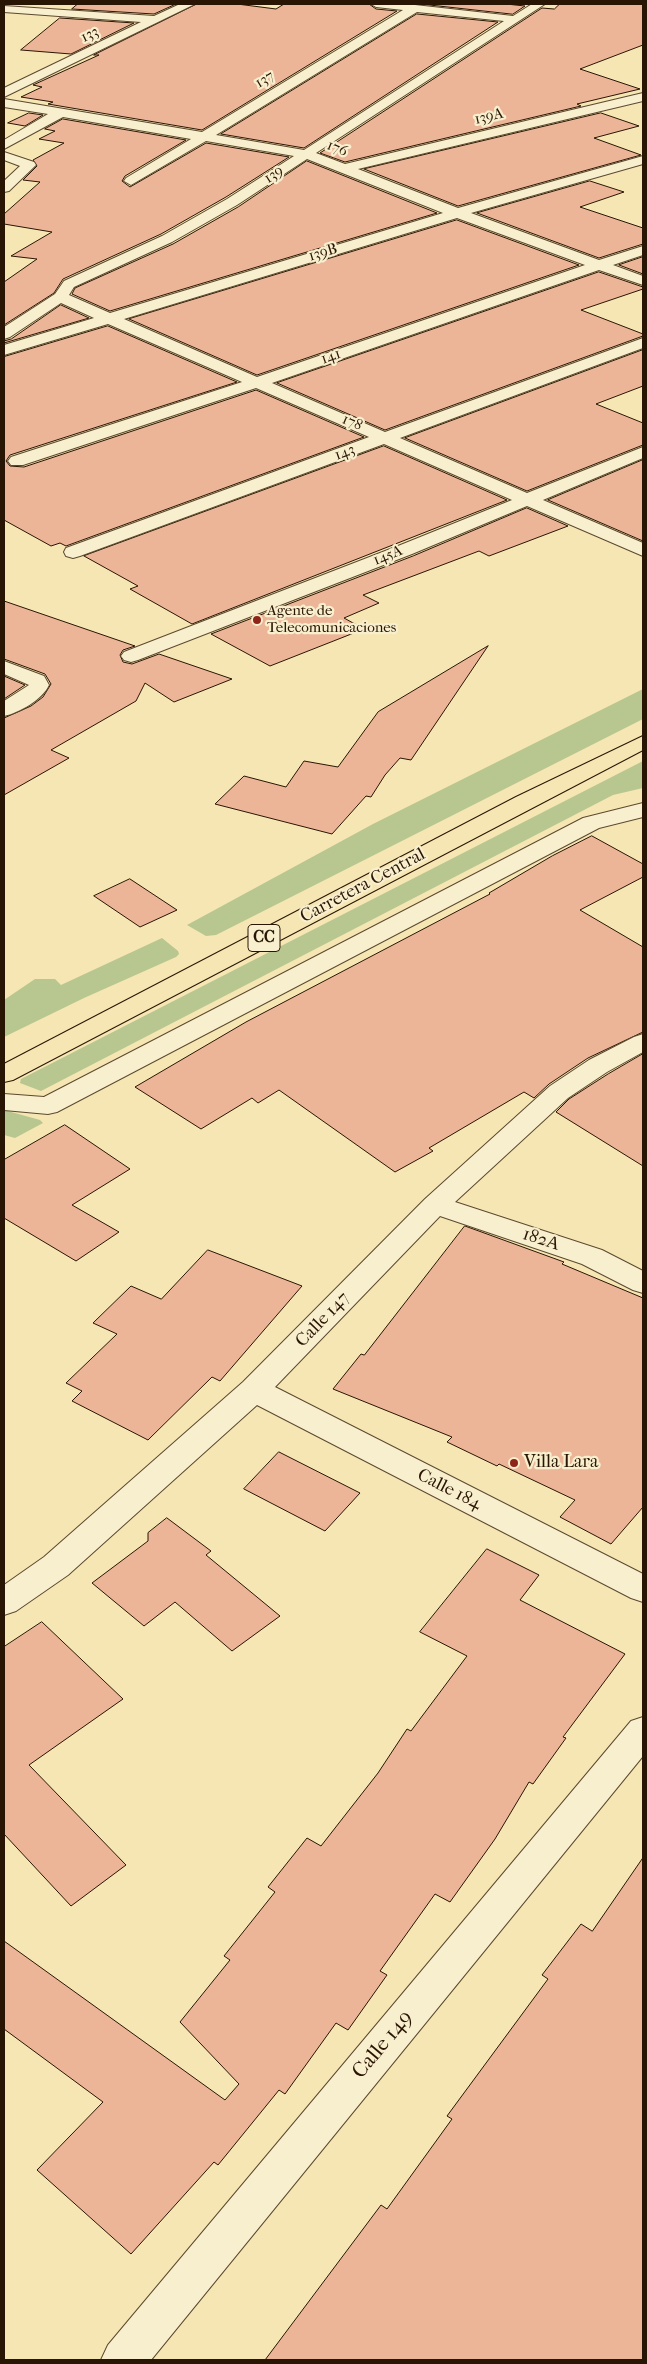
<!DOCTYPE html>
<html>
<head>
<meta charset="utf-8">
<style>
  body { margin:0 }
  #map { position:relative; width:647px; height:2364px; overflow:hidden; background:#f5e6b3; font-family:"IM FELL French Canon",serif }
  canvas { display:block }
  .frame { position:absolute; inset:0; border:5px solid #291503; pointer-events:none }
</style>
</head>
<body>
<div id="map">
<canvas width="647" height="2364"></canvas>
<div class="frame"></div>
</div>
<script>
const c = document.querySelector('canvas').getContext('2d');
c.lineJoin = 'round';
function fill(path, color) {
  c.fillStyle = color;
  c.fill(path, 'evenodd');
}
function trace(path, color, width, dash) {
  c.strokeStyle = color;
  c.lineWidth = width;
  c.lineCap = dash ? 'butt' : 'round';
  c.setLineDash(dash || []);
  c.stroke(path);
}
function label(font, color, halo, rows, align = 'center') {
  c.font = font + ' "IM FELL French Canon",serif';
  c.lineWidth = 4.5;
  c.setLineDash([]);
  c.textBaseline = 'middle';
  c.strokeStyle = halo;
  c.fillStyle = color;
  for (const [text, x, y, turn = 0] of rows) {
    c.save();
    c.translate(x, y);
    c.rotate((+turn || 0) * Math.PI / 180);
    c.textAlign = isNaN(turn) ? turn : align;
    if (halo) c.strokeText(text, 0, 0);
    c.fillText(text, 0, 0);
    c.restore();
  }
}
const green = new Path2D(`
  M643,689v30l-427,216 -10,1 -19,-11 186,-101z
  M643,761v27l-30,7 -572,296 -21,-8 1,-4z
  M162,938l16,13 1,3 -3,3 -92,41 -80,39v-37l31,-21h20l6,6z
  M4,1110l36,10 3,3 -28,15 -11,-3z`);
const building = new Path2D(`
  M78,4h98l-22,10 -82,-5z
  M197,4h40l39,5 8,-5h85l7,5 21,2 -195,119 -154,-26 5,-2 -32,-5 21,-10 -9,-2 66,-30h-5z
  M421,4h85l19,2 -12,8z
  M560,4h83v41l-63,24 60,20 -63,15 4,2 -236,56 -25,-9 222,-145 12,1z
  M417,14l81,8 -194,126 -83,-14z
  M60,18l74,5 -63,31 -50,-4z
  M29,113l14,2 -18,11 -17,-3z
  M601,113l38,13 -45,12 47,17 -183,51 -94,-37z
  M63,119l123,21 -61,36 -3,5 8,6 76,-44 83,14 -63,40 -65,37 -98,45 -9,14 -50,32v-43l33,-23 -26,-3 41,-24 -48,-8v-10l36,-32 -17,-2 14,-14 -4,-6 31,-17 -25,-4 16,-8 -10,-2z
  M307,161l130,52 -327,98 -38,-17 3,-6 98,-44 65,-37z
  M590,181l34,11 -44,15 63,21v16l-44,14 -122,-45z
  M457,220l122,45 -322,110 -128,-56z
  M643,257v17l-24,-9z
  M599,272l44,15v2l-62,21 62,24v2l-258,94 -108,-47z
  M61,305l28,13 -85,25v-2l7,-2z
  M108,326l129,56 -227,73 -4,6 4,5 14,1 232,-77 108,47 -298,109 -6,-3 -9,3 -47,-26v-163z
  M643,350v36l-47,18 47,19v22l-116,46 -122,-53z
  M384,446l123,54 -315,124 -62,-35 8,-3 -54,-30z
  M643,460v81l-95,-41z
  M527,508l41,18 -79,30 -10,-5 -116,44 16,8 -35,15 20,11 -94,37 -59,-32 202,-78z
  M4,601l131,45 -12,4 -3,5 3,7 9,2 27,-10 73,25 -58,23 -29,-19 -9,18 -85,49 18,8 -65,37v-77l27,-12 12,-9 8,-13 -6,-10 -41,-15z
  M488,646l-77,114 -11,-2 -15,17 -14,22 -5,-1 -34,38 -117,-30 29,-28 42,11 18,-26 34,6 40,-55z
  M4,676l21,9 -21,14z
  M592,836l51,28v13l-63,33 63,37v85l-55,26 -39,26 -15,14 -10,-6 -95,56 4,3 -38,21 -116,-82 -21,13 -6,-5 -51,31 -66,-42 111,-65 244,-128 -1,-1 63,-37z
  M130,879l47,31 -37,17 -46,-31z
  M643,1054v112l-87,-54 13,-13 39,-25z
  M65,1125l65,44 -58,36 47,27 -43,29 -72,-43v-58z
  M465,1226l99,36 -2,2 81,34v209l-32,37 -51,-27 15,-17 -76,-36 -2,2 -50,-24 5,-5 -119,-48 28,-35 3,1z
  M208,1250l94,36 -82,95 -8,-4 -64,63 -76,-39 10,-10 -16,-8 51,-49 -24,-11 38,-37 30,13z
  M279,1452l81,41 -35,38 -81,-42z
  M167,1518l44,33 -5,4 74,61 -48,35 -57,-49 -31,24 -52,-43 56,-42v-8z
  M487,1549l52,26 -19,25 105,54 -62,83 3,1 -33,46 -4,-2 -34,57 -45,63 -15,-8 -55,77 7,4 -39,55 -12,-7 -51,71 -6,-4 -61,75 -4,-3 -83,92 -94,-84 66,-68 -99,-73v-88l221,159 14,-16 -59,-62 50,-62 -6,-4 51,-64 -7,-5 39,-49 14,8 57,-73 29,-44 4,2 56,-75 -47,-24z
  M42,1622l81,77 -94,66 97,100 -55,41 -67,-72v-187z
  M643,1858v502h-378l116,-155 6,4 65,-90 -5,-3 101,-137 -6,-4 39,-51 11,7z`);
const minor = new Path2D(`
  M180,4h15l-191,93v-9l137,-66 -137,-10v-6l150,10z
  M371,4l44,1 98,11 19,-12h13l-229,149 29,11 298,-71v8l-285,68 100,39 185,-52v8l-172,49 128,47 44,-14v9l-30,10 30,11v9l-44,-15 -327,113 113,49 258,-94v10l-243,90 127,55 116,-46v11l-100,42 100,43v13l-116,-50 -115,48 -274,106 -7,2 -7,-2 -3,-4 3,-4 274,-106 114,-46 -128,-56 -304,112 -7,2 -7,-2 -2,-4 2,-4 303,-111 -113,-49 -233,77h-12l-3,-4 3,-4 231,-75 -134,-58 -104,31v-10l90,-27 -33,-15 -51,34 -6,2v-12l51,-33 9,-13 98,-45 65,-37 67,-43 -88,-15 -75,44 -7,-4 2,-3 65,-39 -128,-22 -59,32v-9l44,-26 -44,-7v-8l198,33 201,-122 -27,-3zM417,12l87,9 -200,129 -88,-15zM307,159l136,54 -333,100 -41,-18 5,-8 98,-45 65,-37zM457,218l128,47 -328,112 -133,-58z
  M4,152l30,10 2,3 -27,26 -5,1v-11l16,-15 -16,-6z
  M4,661l40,15 5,9c-6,14 -30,28 -45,31v-15l25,-16 -25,-11z
  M643,803v14l-44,11 -542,284 -9,2 -44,-4v-16l40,3 539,-279z
  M643,1034v18l-36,20 -39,26 -113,104 147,48 41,21v22l-10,-3 -51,-26 -142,-48 -165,171 368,187v28l-12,-4 -374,-193 -189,170 -52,36 -12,4v-30l40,-28 199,-175 182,-183 125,-113 39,-26 45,-23z
  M643,1717v39l-492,604h-50l7,-15 523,-624z`);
const major = new Path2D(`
  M643,736v14l-630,330 -9,2v-18l512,-267z`);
const markers = [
  [257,620,5,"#8f2418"],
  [514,1463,5,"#8f2418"]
];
const farStreetnames = [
  ["133",90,35,-26],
  ["137",265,80,-31],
  ["139A",489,117,-13],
  ["176",337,149,22],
  ["139",274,175,-33],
  ["139B",323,253,-17],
  ["141",331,357,-19],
  ["178",352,423,23],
  ["143",345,453,-20],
  ["145A",388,556,-22]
];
const farPoinames = [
  ["Agente de",267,611],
  ["Telecomunicaciones",267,628]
];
const shields = [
  [264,938,32]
];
const shieldNames = [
  ["CC",264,938]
];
const streetNames = [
  ["Carretera Central",363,886,-28],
  ["182А",541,1240,18],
  ["Calle 147",323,1320,-46],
  ["Calle 184",449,1490,27]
];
const poiNames = [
  ["Villa Lara",524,1463]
];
const nearStreetnames = [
  ["Calle 149",383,2045,-50]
];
fill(green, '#b8c68f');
fill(building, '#edb598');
trace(building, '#291503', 1);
trace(minor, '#5c492f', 2);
trace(major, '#291503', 2);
fill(minor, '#f8efce');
fill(major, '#f5e6b3');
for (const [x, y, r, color] of markers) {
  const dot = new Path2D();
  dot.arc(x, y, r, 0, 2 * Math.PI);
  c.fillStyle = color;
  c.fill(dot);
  trace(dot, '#f8efce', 2);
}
label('15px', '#291503', '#f8efce', farStreetnames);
label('15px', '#291503', '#f8efce', farPoinames, 'left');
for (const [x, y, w] of shields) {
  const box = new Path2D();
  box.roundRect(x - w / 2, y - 13.5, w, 27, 4);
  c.fillStyle = '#f8efce';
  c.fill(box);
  trace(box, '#291503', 1);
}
label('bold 16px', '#291503', null, shieldNames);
label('18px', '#291503', '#f8efce', streetNames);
label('18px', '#291503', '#f8efce', poiNames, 'left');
label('21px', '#291503', '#f8efce', nearStreetnames);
</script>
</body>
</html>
